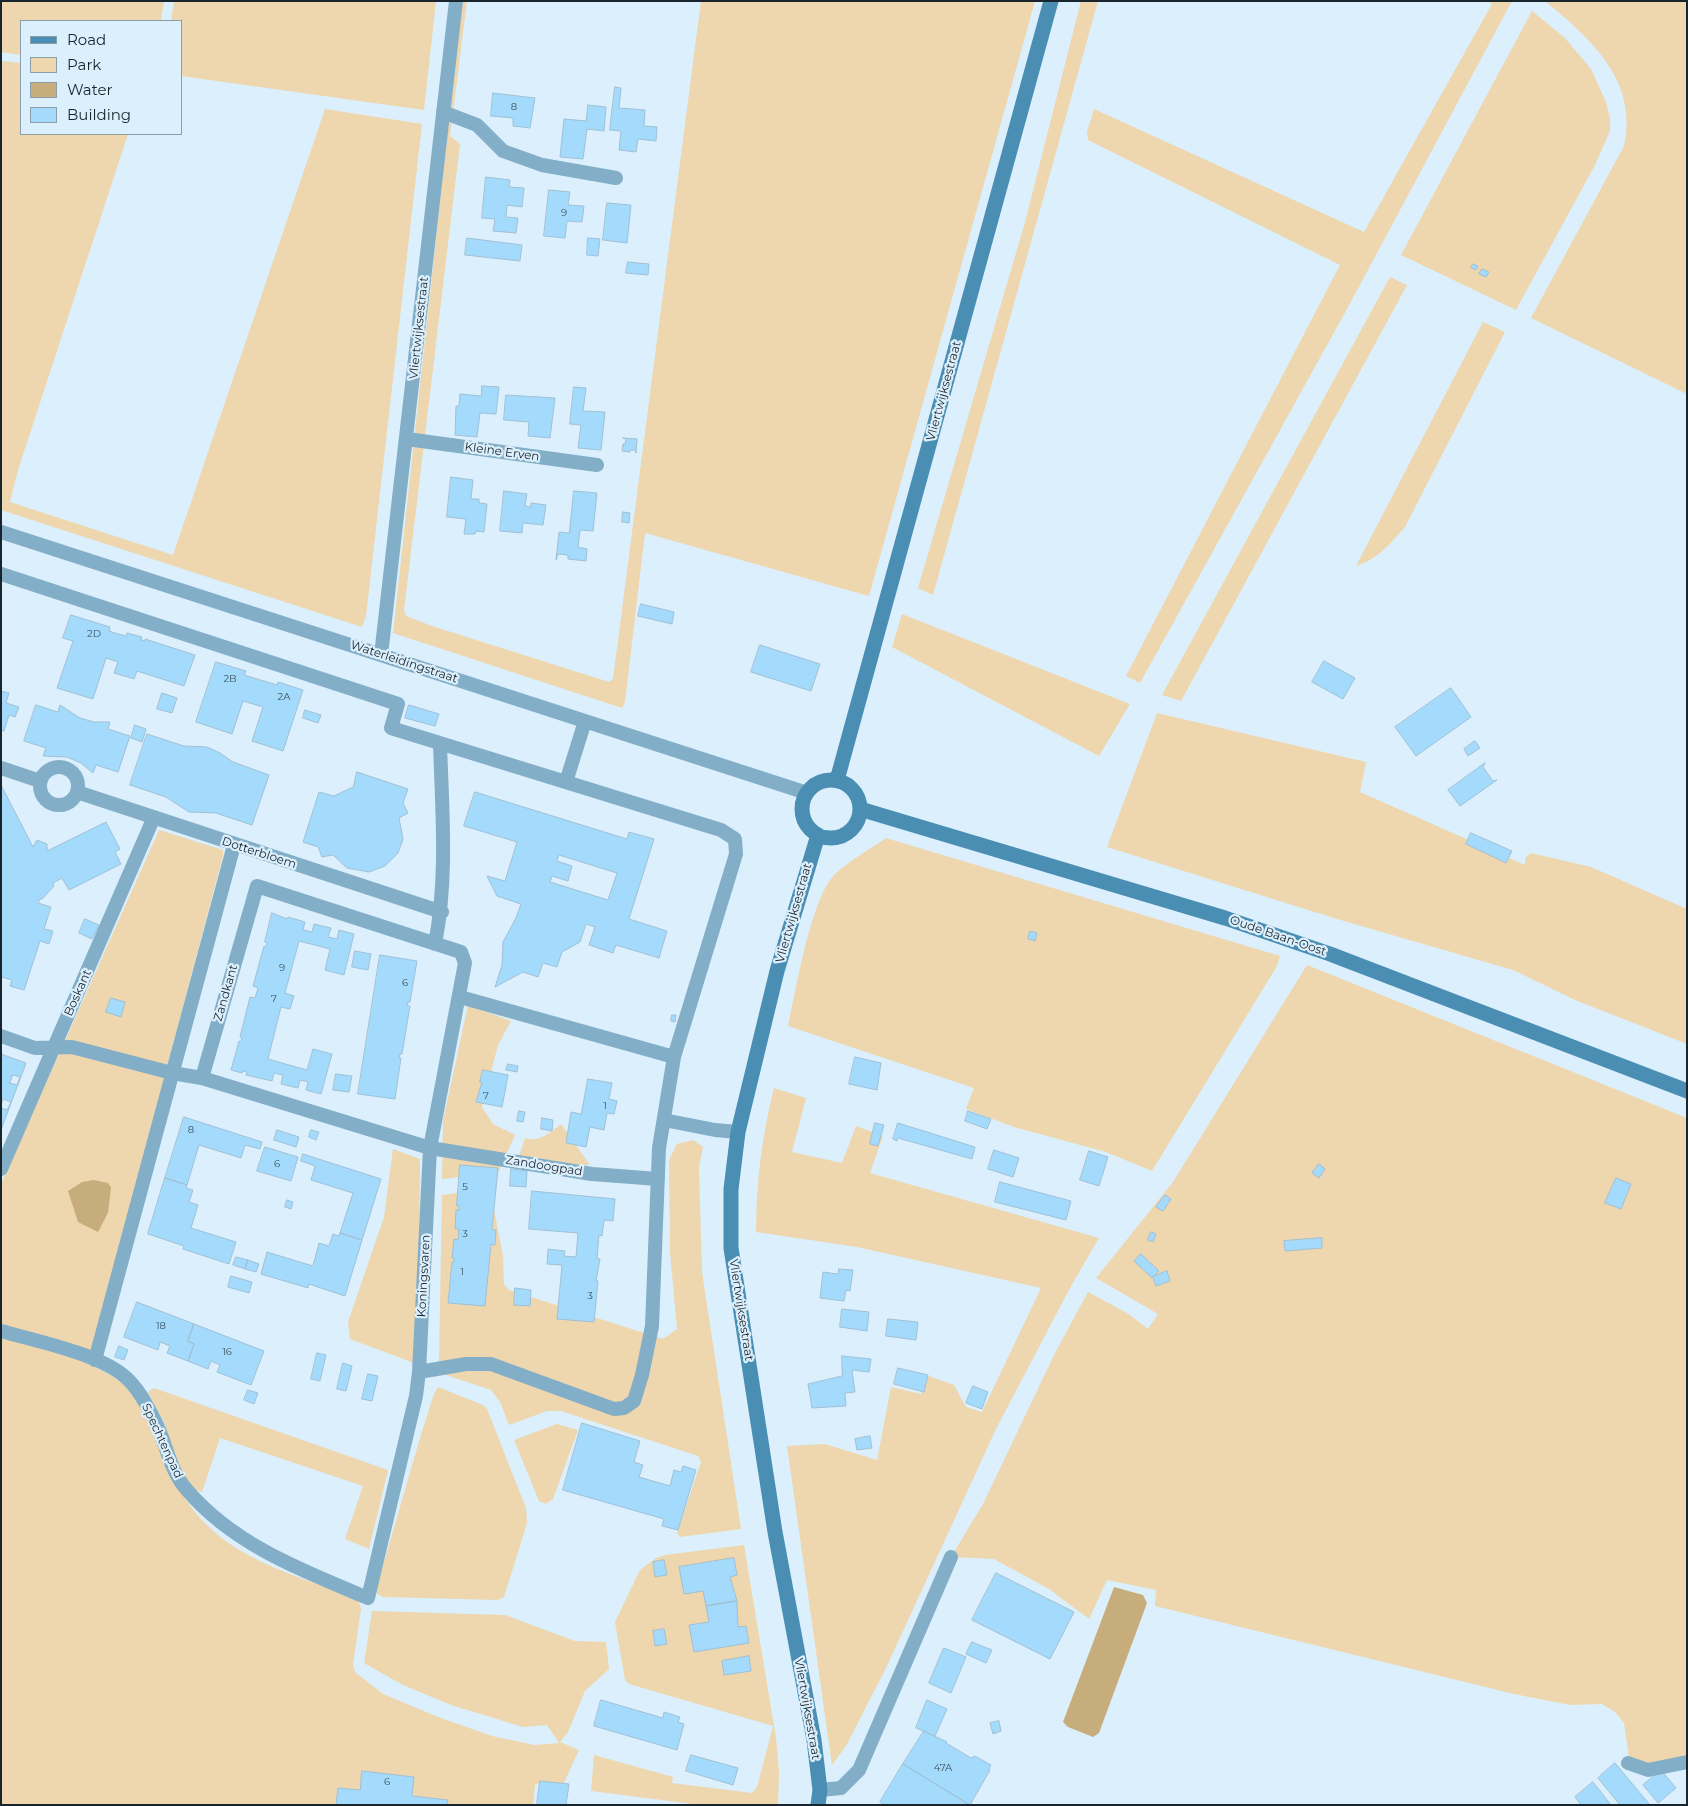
<!DOCTYPE html>
<html>
<head>
<meta charset="utf-8">
<style>
  body { margin:0 }
  #map { position:relative; width:1688px; height:1806px; overflow:hidden; background:#dbeffc; font-family:Montserrat,sans-serif }
  canvas { display:block }
  .frame { position:absolute; inset:0; border:2px solid #19252d; pointer-events:none }
  .legend { position:absolute; left:20px; top:20px; width:162px; height:115px; box-sizing:border-box; background:#dbeffc; border:1px solid #8d9ea9; margin:0; padding:6px 9px; list-style:none; font-size:15px; color:#19252d }
  .legend li { display:flex; align-items:center; gap:10px; height:25px }
  .legend b { width:25px; border:1px solid #8d9ea9 }
</style>
</head>
<body>
<div id="map">
<canvas width="1688" height="1806"></canvas>
<div class="frame"></div>
<ul class="legend">
<li><b style="height:6px;background:#4b8eb4"></b>Road</li>
<li><b style="height:14px;background:#eed7ae"></b>Park</li>
<li><b style="height:14px;background:#c7ad7c"></b>Water</li>
<li><b style="height:14px;background:#a4dafb"></b>Building</li>
</ul>
</div>
<script>
const c = document.querySelector('canvas').getContext('2d');
c.lineJoin = 'round';
function fill(path, color) {
  c.fillStyle = color;
  c.fill(path, 'evenodd');
}
function trace(path, color, width, dash) {
  c.strokeStyle = color;
  c.lineWidth = width;
  c.lineCap = dash ? 'butt' : 'round';
  c.setLineDash(dash || []);
  c.stroke(path);
}
function label(font, color, halo, rows, align = 'center') {
  c.font = font + ' Montserrat,sans-serif';
  c.lineWidth = 4.5;
  c.setLineDash([]);
  c.textBaseline = 'middle';
  c.strokeStyle = halo;
  c.fillStyle = color;
  for (const [text, x, y, turn = 0] of rows) {
    c.save();
    c.translate(x, y);
    c.rotate((+turn || 0) * Math.PI / 180);
    c.textAlign = isNaN(turn) ? turn : align;
    if (halo) c.strokeText(text, 0, 0);
    c.fillText(text, 0, 0);
    c.restore();
  }
}
const green = new Path2D(`
  M1,1h163l-3,20h-140v34l-20,-3z
  M174,1h262l-12,109 -243,-34v-55h-10z
  M462,1h5l-17,135 10,8 -56,466 2,6 26,10 177,56 4,-3 88,-678h334l-166,595 -224,-63 -20,169 -3,6 -229,-75z
  M1081,1h17l-165,594 -15,-7 107,-366z
  M1488,1h24l-165,308 -207,374 -14,-7 214,-411 -252,-125 -1,-8 7,-23 270,123 128,-228z
  M1545,1h142v393l-156,-76 93,-172c15,-65 -34,-108 -79,-145z
  M1532,11l33,27 26,31 15,33 4,16v13l-15,34 -79,145 -115,-55z
  M1,61l20,2v71h107l-110,336 -8,32 163,53 152,-446 97,15 -56,492 -4,11 -361,-117z
  M1390,277l17,8 -226,416 -19,-6z
  M1483,322l22,10 -100,195c-15,17 -27,32 -49,39z
  M902,614l228,90 -31,52 -207,-109z
  M1157,713l209,49 -6,30 165,73v-7l6,-5 60,14 96,42v135l-112,-44 -62,-30 -176,-51 -230,-72z
  M159,830l64,20v6l-132,497 -90,-28v-141z
  M886,838l394,118 -3,10 -125,205 -46,-19 -92,-25 -48,-18 8,-21 -186,-62c8,-35 23,-130 48,-153 15,-13 34,-24 50,-35z
  M1307,965l380,153v638l-18,16 -11,4 -29,-18 -5,-35 -9,-11 -13,-8 -32,1 -56,-11 -359,-88 1,-16 -49,-10 -18,39 -40,-30 -55,-30 -43,-2 32,-53 72,-151 33,-61 39,21 21,16 10,-15 -62,-36 77,-96z
  M468,1005l43,16 -13,24 -16,62 11,17 22,11 -17,38 -56,6 1,-58z
  M774,1088l32,10 -14,54 50,11 14,-37 27,10 -13,37 229,65 -29,50 -74,141 -110,239 -40,78 -14,19 -45,-319 38,-2 52,16 14,-73 30,7 5,-19 28,10 12,22 16,5 59,-124 -184,-41 -101,-15c0,-50 6,-96 18,-144z
  M561,1124l29,41 -23,-1 -52,4 10,-30c14,5 26,-6 36,-14z
  M693,1140l10,7 -4,21 3,104 39,257 -61,8 -3,-4 24,-71 -3,-6 -137,-45h-14l-38,14 -9,-23 -9,-12 -48,-16 -4,-7v-7l3,-165 48,-6 13,67 1,28 5,6 154,49 14,-10 -7,-77 -1,-92 8,-16z
  M393,1149l27,10 -1,132 -5,72 -64,-24 -2,-17 36,-105z
  M1,1337c41,11 111,27 137,61 7,9 10,24 15,35 14,33 26,64 53,91 39,40 101,55 152,75l3,10 -8,56 2,7 28,22 55,23 54,19 43,9 24,-2 -12,-18 -24,2 -72,-22 -48,-20 -39,-22 8,-52 133,4 70,26 31,1 3,27 -24,22 -17,41 -8,10 19,8 -17,37 -27,-3 -2,21h-532z
  M438,1387l45,18 4,4 39,99 1,15 -23,74 -6,3 -115,-3 -8,-4 45,-155 14,-44z
  M154,1388l234,82 -19,79 -24,-10 18,-53 -143,-48 -18,54 -11,-4 -19,-37 -8,-29 -16,-30z
  M557,1424l21,6 -25,69 -7,5 -7,-3 -25,-61z
  M744,1545l32,193 3,33 -1,34h-77l-110,-14 3,-36 79,22 -1,6 80,10 5,-6 16,-61 -144,-42 -4,-4 -10,-58 25,-52 16,-12 9,-3z`);
const water = new Path2D(`
  M94,1180l14,3 3,4 -3,26 -10,19 -20,-10 -10,-31 14,-9z
  M1114,1587l29,8 4,8 -48,130 -6,4 -25,-10 -5,-5z`);
const building = new Path2D(`
  M615,87l6,1 -2,20 26,2 -1,16 13,1 -1,14 -18,-2 -2,13 -17,-2 2,-19 -11,-1z
  M493,93l42,5 -5,30 -17,-2v-8l-22,-2z
  M588,105l18,2 -2,24 -17,-2 -4,30 -23,-2 4,-38 22,2z
  M486,177l24,3 -1,7 15,1 -2,19 -15,-2 -1,12 12,1 -2,15 -23,-2 2,-12 -13,-1z
  M549,190l21,2 -2,13 16,1 -2,16 -15,-1 -2,17 -21,-2z
  M607,203l24,2 -4,38 -24,-3z
  M467,238l55,7 -2,16 -55,-6z
  M588,238l12,1 -2,17 -11,-1z
  M628,262l21,2 -1,11 -22,-2z
  M1473,264l5,2 -2,4 -5,-2z
  M1482,269l7,3 -3,5 -7,-3z
  M482,386l17,1 -3,27 -16,-1 -3,24 -22,-2 1,-29h3l1,-12 21,2z
  M574,387l12,1 -3,23 22,1 -4,38 -23,-2 3,-23 -11,-1z
  M506,395l49,3 -5,40 -22,-2 1,-14 -25,-2z
  M623,438l14,1 -1,14 -1,-3h-5v2l-8,-1 1,-7h2l1,-5z
  M451,477l22,3 -2,19h8v4l8,1 -3,28 -8,-1 -1,3h-11l2,-15 -19,-2z
  M504,491l23,3 -2,12 6,1v-4l15,2 -3,20 -20,-2 -1,10 -22,-2z
  M574,491l23,2 -4,38 -13,-1 -2,17 9,2 -1,12 -18,-2v-4l-10,-1 -2,6 3,-28 10,1z
  M623,512l7,1 -1,10 -7,-1z
  M641,604l33,8 -2,12 -34,-8z
  M71,615l39,12 -1,4 6,2 11,3 1,-3 15,4 -1,3 4,1v-2l50,16 -11,31 -47,-15 -3,8 -20,-6 4,-11 -12,-4 -13,41 -36,-11 16,-47 -10,-3z
  M760,645l60,19 -9,27 -60,-19z
  M1324,661l31,17 -12,21 -31,-17z
  M216,662l30,9 -2,4 33,10 1,-3 25,8 -20,61 -31,-10 11,-34 -20,-6 -11,33 -36,-12z
  M1451,688l20,29 -55,39 -21,-29z
  M1,691l8,2 -3,10 13,4 -4,10 -6,-2 -5,16 -3,-1z
  M162,693l15,5 -5,15 -15,-4z
  M36,705l22,7 2,-7 20,13 14,4h16l-2,7 22,7 -12,36 -22,-7 -3,8 -12,-10 -14,-6 -24,-1 3,-8 -22,-7z
  M409,705l30,9 -4,12 -30,-8z
  M305,710l16,5 -3,8 -15,-5z
  M135,725l11,4 -4,13 -11,-4z
  M147,734l37,12 23,1 13,6 13,9 36,13 -17,50 -36,-12 -27,-1 -23,-15 -36,-12z
  M1475,741l5,7 -12,8 -4,-7z
  M1485,763l-2,4 10,14 4,-1 -37,26 -12,-16z
  M357,772l51,17 -5,14 5,10 -9,5 4,21 -5,14 -13,13 -16,6 -22,-4 -14,-13 -11,2 -4,-10 -15,-5 16,-50 15,4 19,-9z
  M1,785l32,62 4,-7 10,4v7l59,-29 14,27 -5,3 6,12 -52,26 -7,-12 -9,5 1,3 -12,13h-2l-2,4 13,4 -7,22 9,2 -4,13 -9,-3 -16,49 -14,-4 2,-6 -11,-3z
  M475,792l152,47 2,-7 25,7 -25,80 38,12 -8,27 -43,-13 -3,8 -24,-8 6,-18 -9,-3 -6,18 -18,10 -5,15 -14,-4 -5,14 -15,-5 -28,15 7,-22 1,-23 13,-24 5,-14 -24,-8 -10,-20 18,5 12,-39 -53,-16zM559,855l58,18 -9,27 -58,-18 2,-6 16,5 4,-15 -15,-5z
  M1471,833l41,18 -6,12 -40,-19z
  M272,913l15,6 1,-2 17,5 -2,8 9,2 2,-8 17,4 -3,9 9,2 2,-9 15,4 -10,41 -19,-5 5,-21 -31,-8 -14,52 9,3 -4,13 -9,-2 -13,52 39,11 6,-21 19,5 -11,40 -15,-4 2,-8 -8,-2 -2,8 -17,-4 2,-9 -9,-2 -2,8 -26,-6 1,-3 -4,-1 -1,2 -11,-3 8,-29 2,1 1,-4 -2,-1 10,-40 5,1 3,-10 -5,-2 11,-40 2,1 1,-4 -2,-1z
  M85,919l14,6 -7,14 -13,-6z
  M1030,931l7,2 -2,8 -7,-2z
  M355,951l16,3 -3,16 -16,-3z
  M380,955l37,6 -7,41h-2l-1,4h3l-8,48h-2l-1,4h2l-6,41 -37,-5z
  M111,998l14,4 -4,15 -15,-5z
  M672,1015h4l-1,7 -4,-1z
  M1,1054l25,9 -25,67v-22l6,2 4,-8 -8,-3 -2,6zM13,1075l7,2 -3,8 -7,-2z
  M855,1057l26,6 -4,27 -28,-6z
  M508,1064l10,2 -1,6 -11,-2z
  M483,1070l25,5 -6,32 -26,-5 6,-20h-2z
  M336,1074l16,2 -3,16 -16,-2z
  M588,1079l24,4 -3,16 8,2 -3,13 -7,-1 -3,17 -14,-3 -4,20 -20,-4 5,-31 10,2z
  M519,1111l6,1 -2,10 -6,-1z
  M968,1111l23,8 -4,10 -22,-8z
  M184,1117l78,25 -2,7 -15,-4 -4,13 -42,-13 -12,40 -22,-7z
  M542,1118l11,2 -1,11 -11,-2z
  M875,1123l9,2 -6,21 -8,-2z
  M898,1123l77,24 -3,12 -74,-21 -1,3 -4,-2z
  M277,1130l22,7 -3,10 -22,-7z
  M311,1130l8,2 -3,8 -7,-3z
  M265,1147l33,10 -7,24 -34,-10z
  M994,1150l25,8 -6,19 -25,-8z
  M1089,1151l19,6 -9,29 -19,-6z
  M303,1154l78,25 -19,61 -22,-7 13,-40 -42,-13 4,-14 -14,-5z
  M1319,1164l6,5 -6,9 -7,-5z
  M460,1165l38,3 -6,62h4l-1,15 -4,-1 -6,62 -37,-3 4,-41h2v-4h-2l2,-19 4,1 1,-11h-4l1,-19h3v-4h-2z
  M511,1169l16,2 -1,16 -16,-1z
  M165,1178l22,7 -1,3 7,2 -4,12 9,3 -7,23 45,14 -7,22 -46,-15 1,-3 -36,-12z
  M1616,1178l15,6 -10,25 -16,-6z
  M1000,1182l71,19 -5,19 -71,-18z
  M532,1191l83,8 -2,22 -9,-1 -2,16 -3,-1 -2,24h3l-4,22h2l-4,41 -37,-3 5,-54 -15,-1 1,-15 17,2 -1,5 12,1 2,-24 -49,-4z
  M1165,1195l6,4 -8,12 -7,-4z
  M287,1200l6,2 -2,7 -6,-2z
  M1151,1232l5,2 -3,8 -5,-2z
  M340,1233l22,7 -17,56 -36,-12 -1,4 -47,-14 6,-22 46,14 6,-23 10,3 4,-12 6,2z
  M1322,1238v10l-37,3 -1,-10z
  M1141,1254l18,17 -7,7 -18,-17z
  M236,1257l12,3 -3,9 -12,-4z
  M248,1260l11,4 -3,8 -11,-3z
  M839,1269l14,1 -3,21 -4,-1 -2,11 -24,-3 3,-26 15,2z
  M1167,1271l3,10 -14,5 -3,-9z
  M231,1276l21,6 -3,11 -21,-6z
  M515,1288l16,2 -1,16 -16,-1z
  M137,1302l57,22 -6,17 6,3 -6,17 -21,-8 3,-7 -10,-4 -2,8 -34,-13z
  M842,1309l27,3 -2,19 -27,-4z
  M888,1319l30,3 -2,18 -30,-4z
  M194,1324l70,27 -13,34 -34,-13 3,-7 -9,-4 -3,8 -20,-8 6,-17 -6,-3z
  M119,1346l9,4 -4,10 -9,-3z
  M317,1353l9,2 -6,26 -9,-2z
  M842,1356l29,3 -2,13 -17,-2 3,22 -10,1 1,13 -34,2 -4,-24 34,-8z
  M343,1363l9,3 -6,25 -9,-2z
  M898,1368l30,7 -4,17 -30,-8z
  M368,1374l10,2 -6,25 -10,-2z
  M973,1386l15,6 -6,17 -16,-6z
  M248,1390l10,3 -4,11 -10,-4z
  M582,1423l58,18 -6,21 9,3 -4,12 31,9 4,-16 7,2 2,-6 13,4 -18,60 -16,-4 2,-7 -101,-29z
  M870,1436l2,12 -15,2 -2,-11z
  M734,1558l3,17 -7,2 7,24 -31,5 -3,-15 -19,3 -5,-27z
  M664,1560l3,15 -12,2 -2,-15z
  M996,1573l78,39 -24,47 -78,-39z
  M737,1601l1,26 8,-1 3,17 -55,9 -5,-27 20,-3 -3,-16z
  M664,1629l3,15 -12,2 -2,-15z
  M972,1642l20,8 -6,13 -20,-9z
  M944,1648l22,9 -15,36 -22,-10z
  M749,1656l2,15 -27,4 -2,-14z
  M601,1700l62,18 1,-6 16,5 -2,5 6,2 -7,26 -83,-24z
  M927,1700l20,9 -12,27 -19,-8z
  M999,1721l2,10 -8,3 -3,-11z
  M924,1731l23,11 -1,1 25,15 4,-2 16,9 -2,4 1,1 -20,35 -67,-41z
  M691,1755l47,13 -5,17 -47,-14z
  M1615,1763l35,42h-30l-22,-27z
  M903,1764l67,41h-85l-5,-3z
  M1661,1770l15,18 -18,15 -15,-18z
  M362,1771l52,6 -2,19 36,4 -1,5h-111l2,-17 22,2z
  M540,1781l29,3 -3,21h-29z
  M1593,1782l18,23h-30l-6,-8z`);
const street = new Path2D(`
  M443,112l34,13 26,26 39,14 74,13
  M407,439l190,26
  M1,532l806,261
  M1,574l397,130 -7,24 330,102 14,9 1,15 -62,203 -15,91 -7,178 -10,49 -8,26 -10,7 -10,1 -123,-45h-25l-47,8
  M381,655l75,-654
  M40 786a19 19 0 1 1 38 0a19 19 0 1 1-38 0Z
  M1,768l39,13
  M566,782l19,-61
  M77,792l365,120
  M435,944c13,-66 7,-134 5,-201
  M460,997l214,60
  M1,1036l34,12 37,-1 100,26 30,5
  M664,1120l51,10 23,2
  M1,1169l153,-352
  M1,1331c35,10 94,22 122,44 14,11 24,30 32,46 12,23 14,49 32,69 47,55 116,81 181,108l48,-202 3,-24 11,-224 35,-185 -4,-11 -204,-66 -55,192 228,70 162,26 66,5
  M95,1360l139,-515
  M1628,1763l20,7 39,-8
  M820,1790l21,-2 18,-18 92,-213`);
const secondary = new Path2D(`
  M837,780l214,-779
  M802 809a29 29 0 1 1 58 0a29 29 0 1 1-58 0Z
  M860,809l365,109 105,36 357,137
  M818,835l-41,136 -39,161 -7,57v59l44,284 39,208 6,50 -2,15`);
const numberNames = [
  ["8",514,107],
  ["9",564,213],
  ["2D",94,634],
  ["2B",230,679],
  ["2A",284,697],
  ["9",282,968],
  ["6",405,983],
  ["7",274,999],
  ["7",486,1096],
  ["1",605,1106],
  ["8",191,1130],
  ["6",277,1164],
  ["5",465,1187],
  ["3",465,1234],
  ["1",462,1272],
  ["3",590,1296],
  ["18",161,1326],
  ["16",227,1352],
  ["47A",943,1768],
  ["6",387,1782]
];
const streetNames = [
  ["Vliertwijksestraat",419,328,-84],
  ["Vliertwijksestraat",944,391,-75],
  ["Kleine Erven",502,452,8],
  ["Waterleidingstraat",404,662,18],
  ["Dotterbloem",259,853,18],
  ["Vliertwijksestraat",794,913,-74],
  ["Oude Baan-Oost",1278,936,19],
  ["Boskant",78,993,-66],
  ["Zandkant",226,993,-74],
  ["Zandoogpad",544,1166,9],
  ["Koningsvaren",424,1276,-87],
  ["Vliertwijksestraat",741,1310,81],
  ["Spechtenpad",162,1441,65],
  ["Vliertwijksestraat",807,1709,80]
];
fill(green, '#eed7ae');
fill(water, '#c7ad7c');
fill(building, '#a4dafb');
trace(building, '#a0c0d5', 1);
trace(street, '#83aec7', 14);
trace(secondary, '#4b8eb4', 15);
label('10px', '#3c5260', null, numberNames);
label('12px', '#19252d', '#dbeffc', streetNames);
</script>
</body>
</html>
